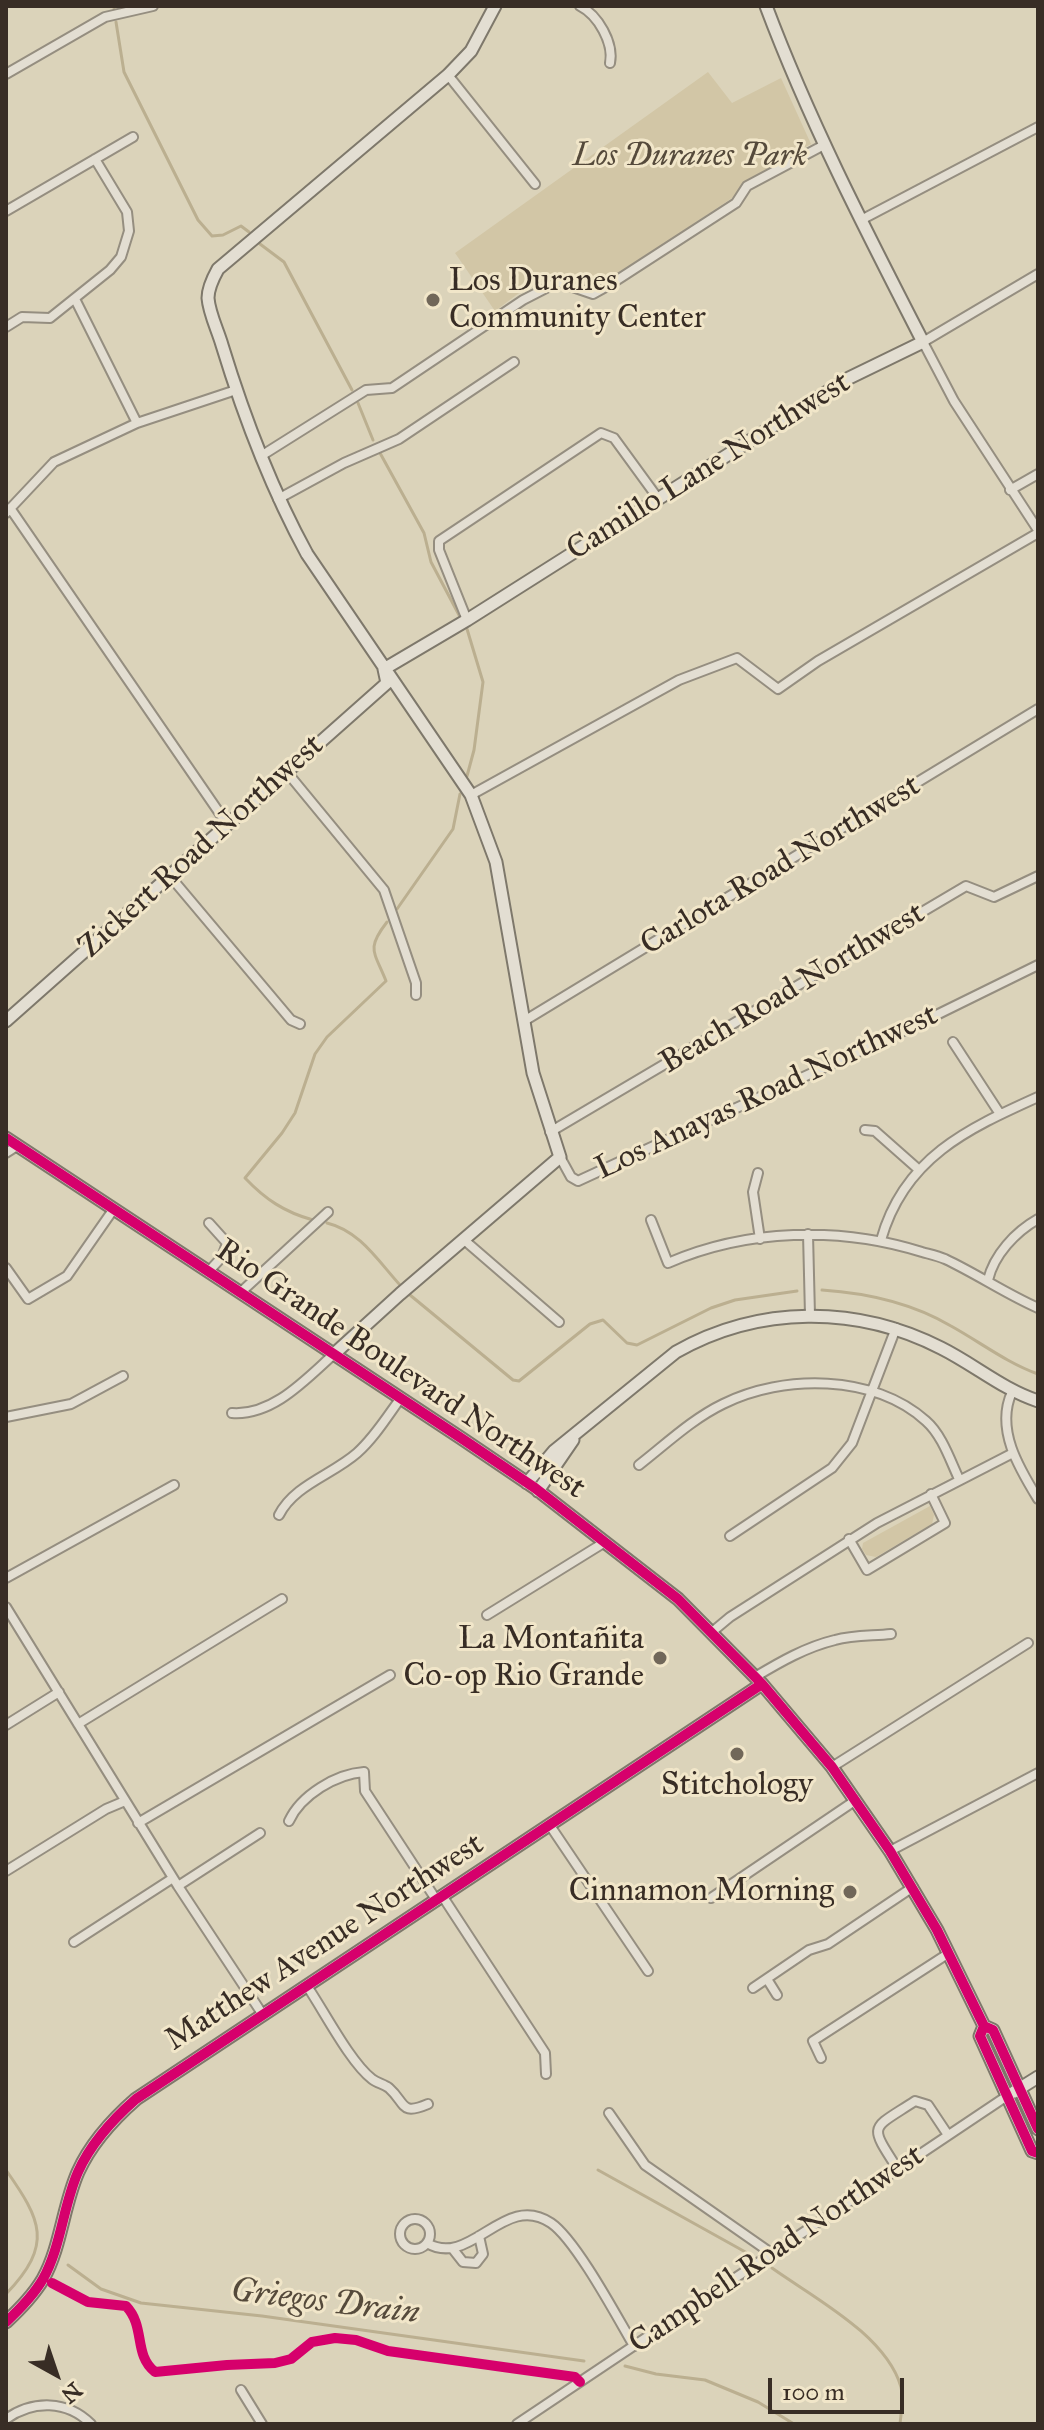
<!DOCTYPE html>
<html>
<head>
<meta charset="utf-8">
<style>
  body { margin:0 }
  #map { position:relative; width:1044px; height:2430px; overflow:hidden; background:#dbd3ba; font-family:"IM FELL Great Primer",serif }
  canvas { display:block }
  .frame { position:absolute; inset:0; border:8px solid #382d25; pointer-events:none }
  .north { position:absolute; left:16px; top:2334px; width:80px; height:80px; -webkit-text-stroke:6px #f1e6c9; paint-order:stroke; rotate:140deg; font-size:22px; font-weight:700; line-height:32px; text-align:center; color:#382d25 }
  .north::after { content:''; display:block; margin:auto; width:28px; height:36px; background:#382d25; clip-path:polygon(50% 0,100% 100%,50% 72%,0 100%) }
  .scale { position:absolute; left:768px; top:2378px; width:136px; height:36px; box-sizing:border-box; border:4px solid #382d25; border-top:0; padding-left:10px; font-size:24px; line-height:28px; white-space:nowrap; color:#382d25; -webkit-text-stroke:6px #f1e6c9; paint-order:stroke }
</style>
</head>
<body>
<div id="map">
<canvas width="1044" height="2430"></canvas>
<div class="frame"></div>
<div class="north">N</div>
<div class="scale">100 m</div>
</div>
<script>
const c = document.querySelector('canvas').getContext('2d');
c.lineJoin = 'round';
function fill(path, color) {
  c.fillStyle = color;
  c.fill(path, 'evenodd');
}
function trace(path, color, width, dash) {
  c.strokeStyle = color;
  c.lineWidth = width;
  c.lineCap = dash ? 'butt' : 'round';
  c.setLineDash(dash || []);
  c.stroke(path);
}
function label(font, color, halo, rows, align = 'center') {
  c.font = font + ' "IM FELL Great Primer",serif';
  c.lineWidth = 6;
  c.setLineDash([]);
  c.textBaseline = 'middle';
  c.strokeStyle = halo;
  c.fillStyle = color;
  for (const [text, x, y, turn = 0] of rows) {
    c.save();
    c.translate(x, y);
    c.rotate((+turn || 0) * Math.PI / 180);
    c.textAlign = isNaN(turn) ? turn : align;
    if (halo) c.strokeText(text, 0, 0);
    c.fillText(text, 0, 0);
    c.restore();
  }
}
const green = new Path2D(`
  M708,72l24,31 49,-25 30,66 -56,32 -17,18 -139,93c-14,3 -22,-6 -36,-10 -22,-5 -51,22 -68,34l-40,-58z
  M930,1506l4,9 -2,9 -56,33 -10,-2 -4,-6 1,-6z`);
const stream = new Path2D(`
  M114,6v2
  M116,22l8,50 74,148 14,16 11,-1 18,-9 8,6
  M260,244l24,18 68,128
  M358,403l15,37
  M380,453l44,80 7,29 28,53
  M467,629l16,53 -9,68 -7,26
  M397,909l56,-80 7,-35
  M313,1220c-29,-8 -48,-21 -68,-42l37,-45 13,-20 20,-59 12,-17 59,-56c-12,-30 -20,-32 1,-59
  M327,1223c33,8 51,38 73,62
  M822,1290c45,3 90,13 129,36 29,16 56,37 87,48
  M410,1295l103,85 6,1 71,-57 13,-4 24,23 10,2 74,-37 24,-8 62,-9
  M6,2170c35,50 48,74 0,124
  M598,2170l151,84
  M68,2265l33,24 40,14 121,13 322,45
  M772,2268c42,30 114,67 129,119 3,11 0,26 -1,37
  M625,2366l31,8 49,6 53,22 36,22`);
const street = new Path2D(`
  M580,6c18,9 34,37 30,57
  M6,74l99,-57 48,-11
  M448,75l87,109
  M6,211l127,-74
  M861,220l177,-93
  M1038,274l-115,68 31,59 84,129
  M75,299l62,124
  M6,327l16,-10 28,1 60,-48 11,-13 8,-26 -2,-19 -32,-53
  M261,456l105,-66 26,-2 131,-88 35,-18 35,12 18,-10 125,-81 11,-17 77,-41
  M1010,490l28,-16
  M278,499l66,-36 55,-24 115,-77
  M10,508l217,316
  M6,513l48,-51 83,-39 99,-33
  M467,620l-28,-70v-9l162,-108 13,5 43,59
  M286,771l98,119 32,93v12
  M471,795l208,-115 58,-22 41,31 40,-28 220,-128
  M169,875l122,145 9,4
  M524,1021l514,-312
  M953,1042l47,72
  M865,1130l10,1 43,38
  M550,1132l416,-246 28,11 44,-21
  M6,1153l11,-7
  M560,1157l11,20 7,4 336,-155 124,-61
  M758,1173l-5,19 7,47
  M651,1220l17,43c78,-34 172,-37 254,-11 7,2 16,4 23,7 32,15 61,35 93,49
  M808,1234l2,81
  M463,1239l96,83
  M881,1240c23,-82 86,-111 157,-143
  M6,1268l22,31 39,-23 46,-66
  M209,1271l13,-14 5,-14 -18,-20
  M988,1280c6,-25 27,-48 50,-61
  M241,1292l87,-80
  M1012,1392c-17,37 7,76 26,107
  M232,1413c41,3 74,-34 102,-59
  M6,1417l65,-13 52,-28
  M639,1465c27,-21 53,-46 84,-61 60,-30 151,-30 203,17 16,14 24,39 33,58
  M279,1515c15,-30 53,-40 78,-62 17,-15 30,-36 43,-54
  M730,1536l102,-68 20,-25 44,-115
  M849,1539l18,31 78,-47 -14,-29
  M6,1578l168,-93
  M6,1607l172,279 85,129
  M487,1615l118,-73
  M712,1632l18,-15 147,-94 136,-70
  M755,1677c25,-15 51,-30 80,-37 18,-5 38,-4 56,-6
  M78,1724l204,-125
  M6,1725l53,-33
  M832,1767l196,-124
  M289,1821c12,-26 47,-47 75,-49l1,19 72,110
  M138,1823l252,-148
  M551,1827l97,144
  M890,1851l148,-78
  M6,1871l100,-62 19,-8
  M178,1886l82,-53
  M443,1897l102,156 1,21
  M711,1898l145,-98
  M74,1942l99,-64
  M767,1979l10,16
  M307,1986c17,25 43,76 65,93 5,4 12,5 17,9 17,15 11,28 39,16
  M753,1988l56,-38 19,-6 85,-57
  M821,2058l-8,-17 136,-88
  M609,2113l36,52 126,88
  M897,2168c-29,-45 -26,-38 18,-67l13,4 20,30
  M400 2234a15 15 0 1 1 30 0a15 15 0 1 1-30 0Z
  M427,2243c44,26 77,-52 124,-20 25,17 66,94 83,123
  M452,2248l11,14 13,1 7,-9 -4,-18
  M241,2390l21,34
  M6,2419c27,-19 61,-19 85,5
  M517,2424l490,-328`);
const secondary = new Path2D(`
  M6,1021l381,-338 -3,-14 83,-49 382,-242 74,-36c-57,-111 -113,-219 -157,-336
  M6,1138l455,300 74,50 143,111 84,85 70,83 58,84 47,79 47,96 9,4 45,99
  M334,1354l66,-60 160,-137 -27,-84 -37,-211 -25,-67 -164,-241c-36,-66 -63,-137 -85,-209 -4,-14 -13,-32 -14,-47 0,-10 5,-20 10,-29l230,-194 23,-24 24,-45
  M527,1483l27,-32 122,-99c83,-47 181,-47 265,-4 34,17 61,41 97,53
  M538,1491l35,-51
  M984,2026l-4,10 52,115 6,2
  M1014,2092l24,-15
  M6,2322c14,-13 27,-26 37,-43 18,-32 20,-73 35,-107 13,-29 34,-52 58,-73l626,-415`);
const cycleway = new Path2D(`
  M6,1138l455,300 74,50 143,111 84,85 70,83 58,84 47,79 47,96 9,4 45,99
  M984,2026l-4,10 52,115 6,2
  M52,2283l36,19 38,4c20,21 7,48 29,66l72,-7 48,-2 16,-4 21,-17 23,-4 21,2 32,11 187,26 5,5
  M6,2322c14,-13 27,-26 37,-43 18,-32 20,-73 35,-107 13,-29 34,-52 58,-73l626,-415`);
const markers = [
  [433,300,8,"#716759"],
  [660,1658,8,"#716759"],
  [737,1754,8,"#716759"],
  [850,1892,8,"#716759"]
];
const parkNames = [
  ["Los Duranes Park",690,157]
];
const poiNames = [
  ["Los Duranes",449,282,"left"],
  ["Community Center",449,319,"left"],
  ["La Montañita",644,1640],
  ["Co-op Rio Grande",644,1677],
  ["Stitchology",737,1786,"center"],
  ["Cinnamon Morning",834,1892]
];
const streetNames = [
  ["Camillo Lane Northwest",709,467,-32],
  ["Zickert Road Northwest",202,847,-42],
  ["Carlota Road Northwest",781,866,-31],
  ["Beach Road Northwest",793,989,-31],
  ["Los Anayas Road Northwest",767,1093,-25],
  ["Rio Grande Boulevard Northwest",400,1370,34],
  ["Matthew Avenue Northwest",325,1943,-33],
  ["Campbell Road Northwest",777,2250,-34]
];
const waterNames = [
  ["Griegos Drain",325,2303,7]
];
fill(green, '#d2c6a6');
trace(stream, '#bbaf90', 3);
trace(street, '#958e80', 12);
trace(secondary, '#7e786b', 15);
trace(street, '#e3ded2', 8);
trace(secondary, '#e3ded2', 11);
trace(cycleway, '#d6006c', 10);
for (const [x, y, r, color] of markers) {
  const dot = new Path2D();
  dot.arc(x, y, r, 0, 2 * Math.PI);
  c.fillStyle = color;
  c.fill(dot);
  trace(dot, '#f1e6c9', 3);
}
label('italic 32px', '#554a3b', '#f1e6c9', parkNames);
label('32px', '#382d25', '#f1e6c9', poiNames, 'right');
label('32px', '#382d25', '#f1e6c9', streetNames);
label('italic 34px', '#554a3b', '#f1e6c9', waterNames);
</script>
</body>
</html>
